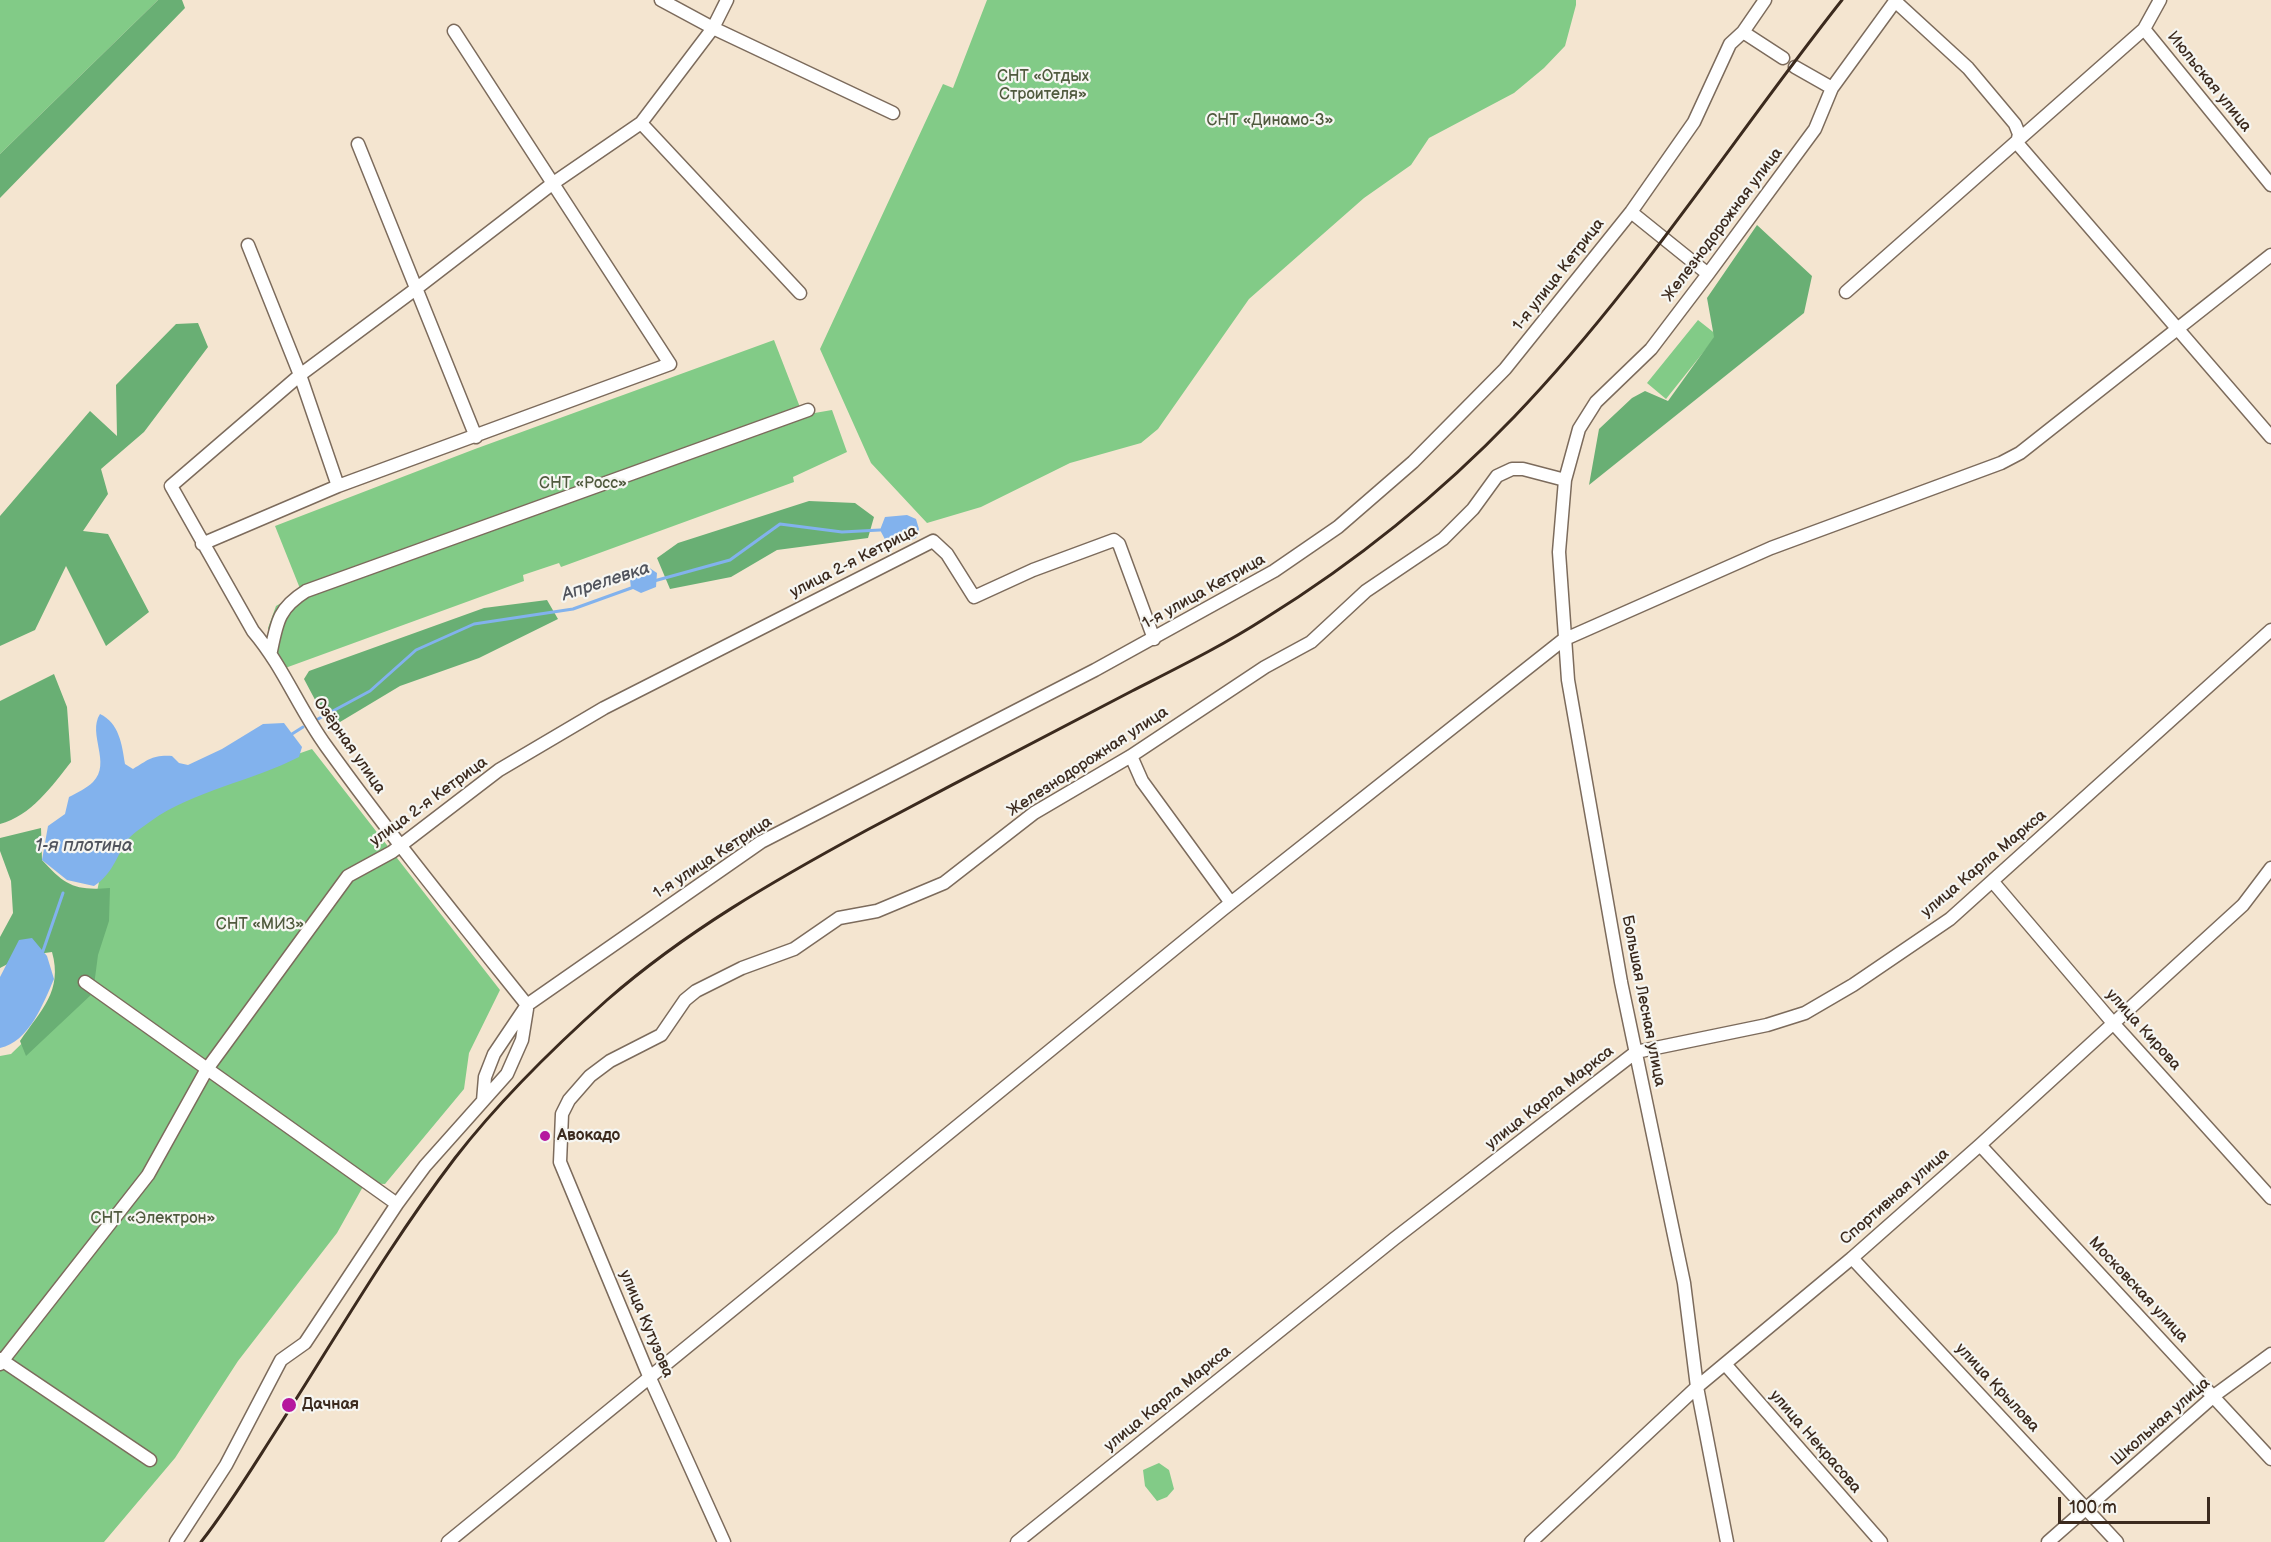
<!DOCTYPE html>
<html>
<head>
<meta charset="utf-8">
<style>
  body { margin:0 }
  #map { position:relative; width:2271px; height:1542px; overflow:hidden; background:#f4e5d0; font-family:"Balsamiq Sans",sans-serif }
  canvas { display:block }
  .scale { position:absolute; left:2058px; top:1497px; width:152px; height:27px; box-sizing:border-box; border:3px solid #3b2a1e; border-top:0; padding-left:8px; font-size:18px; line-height:21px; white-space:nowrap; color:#3b2a1e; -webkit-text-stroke:4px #f6f6f2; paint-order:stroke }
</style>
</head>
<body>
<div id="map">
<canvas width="2271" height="1542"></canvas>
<div class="scale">100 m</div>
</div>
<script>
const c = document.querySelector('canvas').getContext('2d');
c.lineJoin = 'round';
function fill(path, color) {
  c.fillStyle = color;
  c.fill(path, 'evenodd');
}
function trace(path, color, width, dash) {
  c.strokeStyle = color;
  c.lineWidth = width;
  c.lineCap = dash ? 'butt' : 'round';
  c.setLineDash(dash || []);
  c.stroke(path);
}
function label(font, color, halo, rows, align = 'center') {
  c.font = font + ' "Balsamiq Sans",sans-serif';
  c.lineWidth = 4.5;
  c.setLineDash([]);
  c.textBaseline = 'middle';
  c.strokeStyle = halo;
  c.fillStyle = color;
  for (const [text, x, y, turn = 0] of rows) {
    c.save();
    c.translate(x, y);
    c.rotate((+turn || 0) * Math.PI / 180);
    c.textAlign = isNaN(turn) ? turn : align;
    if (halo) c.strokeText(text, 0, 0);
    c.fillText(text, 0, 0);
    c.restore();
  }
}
const green = new Path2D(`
  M0,0h158l-158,154z
  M987,0h589v5l-11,41 -21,22 -30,25 -85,45 -18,27 -47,33 -115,101 -91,130 -17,14 -71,20 -89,44 -54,16 -56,-60 -51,-114 123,-265 10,4z
  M1698,320l19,15 -51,64 -19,-16z
  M774,340l29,75 29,-5 15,42 -54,25 1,5 -233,85 -2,-4 -36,12 1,6 -247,90 -9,-43 8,-22 25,-15 -26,-65 200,-77z
  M312,749l188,241 -31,63 -5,36 -79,95 -20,-1 -28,50 -99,128 -63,97 -71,84h-104v-486l11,-2 74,-72 4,-51 12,-59 12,-30 65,-46z
  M1159,1463l10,7 5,19 -7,8 -10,4 -12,-15 -2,-16z`);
const forest = new Path2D(`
  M158,0h24l3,8 -185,190v-44z
  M1757,225l55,51 -8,37 -215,172 10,-56 33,-31 13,-7 23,10 46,-64 -7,-39z
  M198,323l10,24 -64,85 -43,37 7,25 -25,37 25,3 41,78 -43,34 -40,-80 -31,64 -35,16v-130l90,-105 27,25 -1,-51 60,-61z
  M809,501l46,2 19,14 -6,21 -91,12 -46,27 -61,12 -13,-31 21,-15z
  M547,600l11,19 -79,39 -79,28 -70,42 -26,-49 5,-8 175,-63z
  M54,674l13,33 4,55c-19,24 -40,54 -71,62v-123z
  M41,828l1,32c23,25 32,31 68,28l-1,33 -11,34 -5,38 -67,63 -6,-15c21,-31 43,-50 32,-89l-29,4 -23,12v-31l13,-24 -2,-32 -11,-30v-13z`);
const water = new Path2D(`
  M907,515l9,4 3,10 -3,9 -23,9 -5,-2 -8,-15 5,-13z
  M645,565l12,8 -1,14 -15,6 -10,-5 -2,-17z
  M100,714c19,9 22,30 25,50l8,5c16,-9 18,-14 39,-13l7,7 9,2 34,-16 41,-25 21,-1 18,24 -3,10c-47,24 -106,34 -148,64 -8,6 -20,13 -25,21 -11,18 -14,32 -32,44l-27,-6 -25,-20 6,-34 17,-12 4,-17c8,-4 18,-9 24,-15 19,-19 -6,-48 7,-68z
  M32,938l15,18 7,23c-11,25 -25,63 -54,69v-71l19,-37z`);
const stream = new Path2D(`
  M654,581l76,-21 50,-36 62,8 38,-2
  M318,719l52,-28 46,-41 58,-26 99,-15 61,-22
  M292,734l11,-7
  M43,951l20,-58`);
const minor = new Path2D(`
  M661,0l52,28 180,85
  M1895,1l73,67 47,56 4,10 -2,9 254,294
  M2144,29l127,156
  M1743,32l40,26
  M1795,67l37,21
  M641,123l159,170
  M358,144l118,293
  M1631,212l77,62
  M248,245l52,130 38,111
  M1846,292l298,-263 16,-29
  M202,544l136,-58 332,-122 -216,-333
  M271,651c6,-30 8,-43 35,-60l502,-181
  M1131,756l11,25 89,122
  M1993,882l120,141 158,175
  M85,982l312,222
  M527,1005c-68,-85 -137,-170 -201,-259 -27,-37 -43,-80 -73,-115l-82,-145 129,-111 117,-87 135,-104 89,-61 72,-95 14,-28
  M483,1101l2,-24 9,-23 33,-49 234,-163 334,-172 179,-99 64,-44 75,-65 92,-93 126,-157 63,-90 36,-78 13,-12 22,-32
  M1980,1145l291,314
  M1852,1258l265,284
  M0,1359l150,101
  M0,1364l148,-189 59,-106 141,-193 44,-24 107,-82 105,-62 329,-167 14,13 27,43 59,-27 81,-30 5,4 35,95
  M1725,1364l156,178
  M176,1542l50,-77 55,-105 24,-17 92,-139 28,-38 82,-92 15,-34 5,-31
  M448,1542l774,-632 341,-270 208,-92 230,-85 19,-10 251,-198
  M724,1542l-75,-166 -89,-214 2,-48 7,-14 21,-24 20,-15 51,-26 24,-35 11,-9 46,-23 52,-19 45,-31 38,-7 67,-28 90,-70 97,-57 134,-89 46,-25 55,-51 77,-52 30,-30 24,-33 15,-7h11l42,11
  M1017,1542l377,-303 242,-187 131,-27 38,-12 48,-28 97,-66 321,-289
  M1531,1542l166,-155 155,-129 128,-113 263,-240 28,-37
  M1727,1542l-30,-155 -13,-104 -63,-301 -53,-302 -9,-128 6,-72 14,-51 17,-27 55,-53 57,-75 107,-145 17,-41 64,-88
  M2048,1542l167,-147 56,-41`);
const rail = new Path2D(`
  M201,1542c26,-33 48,-69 71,-105 60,-93 116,-191 183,-279 45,-58 98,-110 152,-158 79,-69 168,-120 260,-170 88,-47 177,-93 265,-139 45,-23 90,-45 132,-72 92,-57 175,-124 250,-202 123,-128 219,-279 328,-417`);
const markers = [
  [545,1136,6,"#b5179e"],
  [289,1405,8,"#b5179e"]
];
const parkNames = [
  ["СНТ «Отдых",1043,77],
  ["Строителя»",1043,95],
  ["СНТ «Динамо-3»",1270,121],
  ["СНТ «Росс»",583,484],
  ["СНТ «МИЗ»",260,925],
  ["СНТ «Электрон»",153,1219]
];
const streetNames = [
  ["Июльская улица",2209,82,51],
  ["Железнодорожная улица",1723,225,-53],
  ["1-я улица Кетрица",1559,275,-52],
  ["улица 2-я Кетрица",854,562,-27],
  ["1-я улица Кетрица",1204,592,-29],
  ["Озёрная улица",349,746,55],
  ["Железнодорожная улица",1088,762,-33],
  ["улица 2-я Кетрица",429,802,-36],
  ["1-я улица Кетрица",713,858,-33],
  ["улица Карла Маркса",1984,864,-40],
  ["Большая Лесная улица",1643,1001,79],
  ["улица Кирова",2143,1030,48],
  ["улица Карла Маркса",1550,1098,-38],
  ["Спортивная улица",1895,1197,-41],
  ["Московская улица",2138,1290,47],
  ["улица Кутузова",646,1324,67],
  ["улица Крылова",1997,1388,47],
  ["улица Карла Маркса",1168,1399,-39],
  ["Школьная улица",2161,1422,-41],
  ["улица Некрасова",1815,1442,49]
];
const poiNames = [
  ["Авокадо",557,1136],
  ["Дачная",302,1405]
];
const waterNames = [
  ["Апрелевка",606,582,-18],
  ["1-я плотина",84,846]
];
fill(green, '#82cb87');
fill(forest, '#69af74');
fill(water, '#82b2ed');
trace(stream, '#82b2ed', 3);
trace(minor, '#7c6b5c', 15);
trace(minor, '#fff', 12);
trace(rail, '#3b2a1e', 3);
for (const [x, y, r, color] of markers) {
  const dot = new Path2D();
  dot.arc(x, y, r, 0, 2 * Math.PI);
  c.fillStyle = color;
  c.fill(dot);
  trace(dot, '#f6f6f2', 2);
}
label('16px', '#505a3e', '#f6f6f2', parkNames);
label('16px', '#3b2a1e', '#f6f6f2', streetNames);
label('bold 16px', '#3b2a1e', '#f6f6f2', poiNames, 'left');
label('italic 18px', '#50535c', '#f6f6f2', waterNames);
</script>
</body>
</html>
